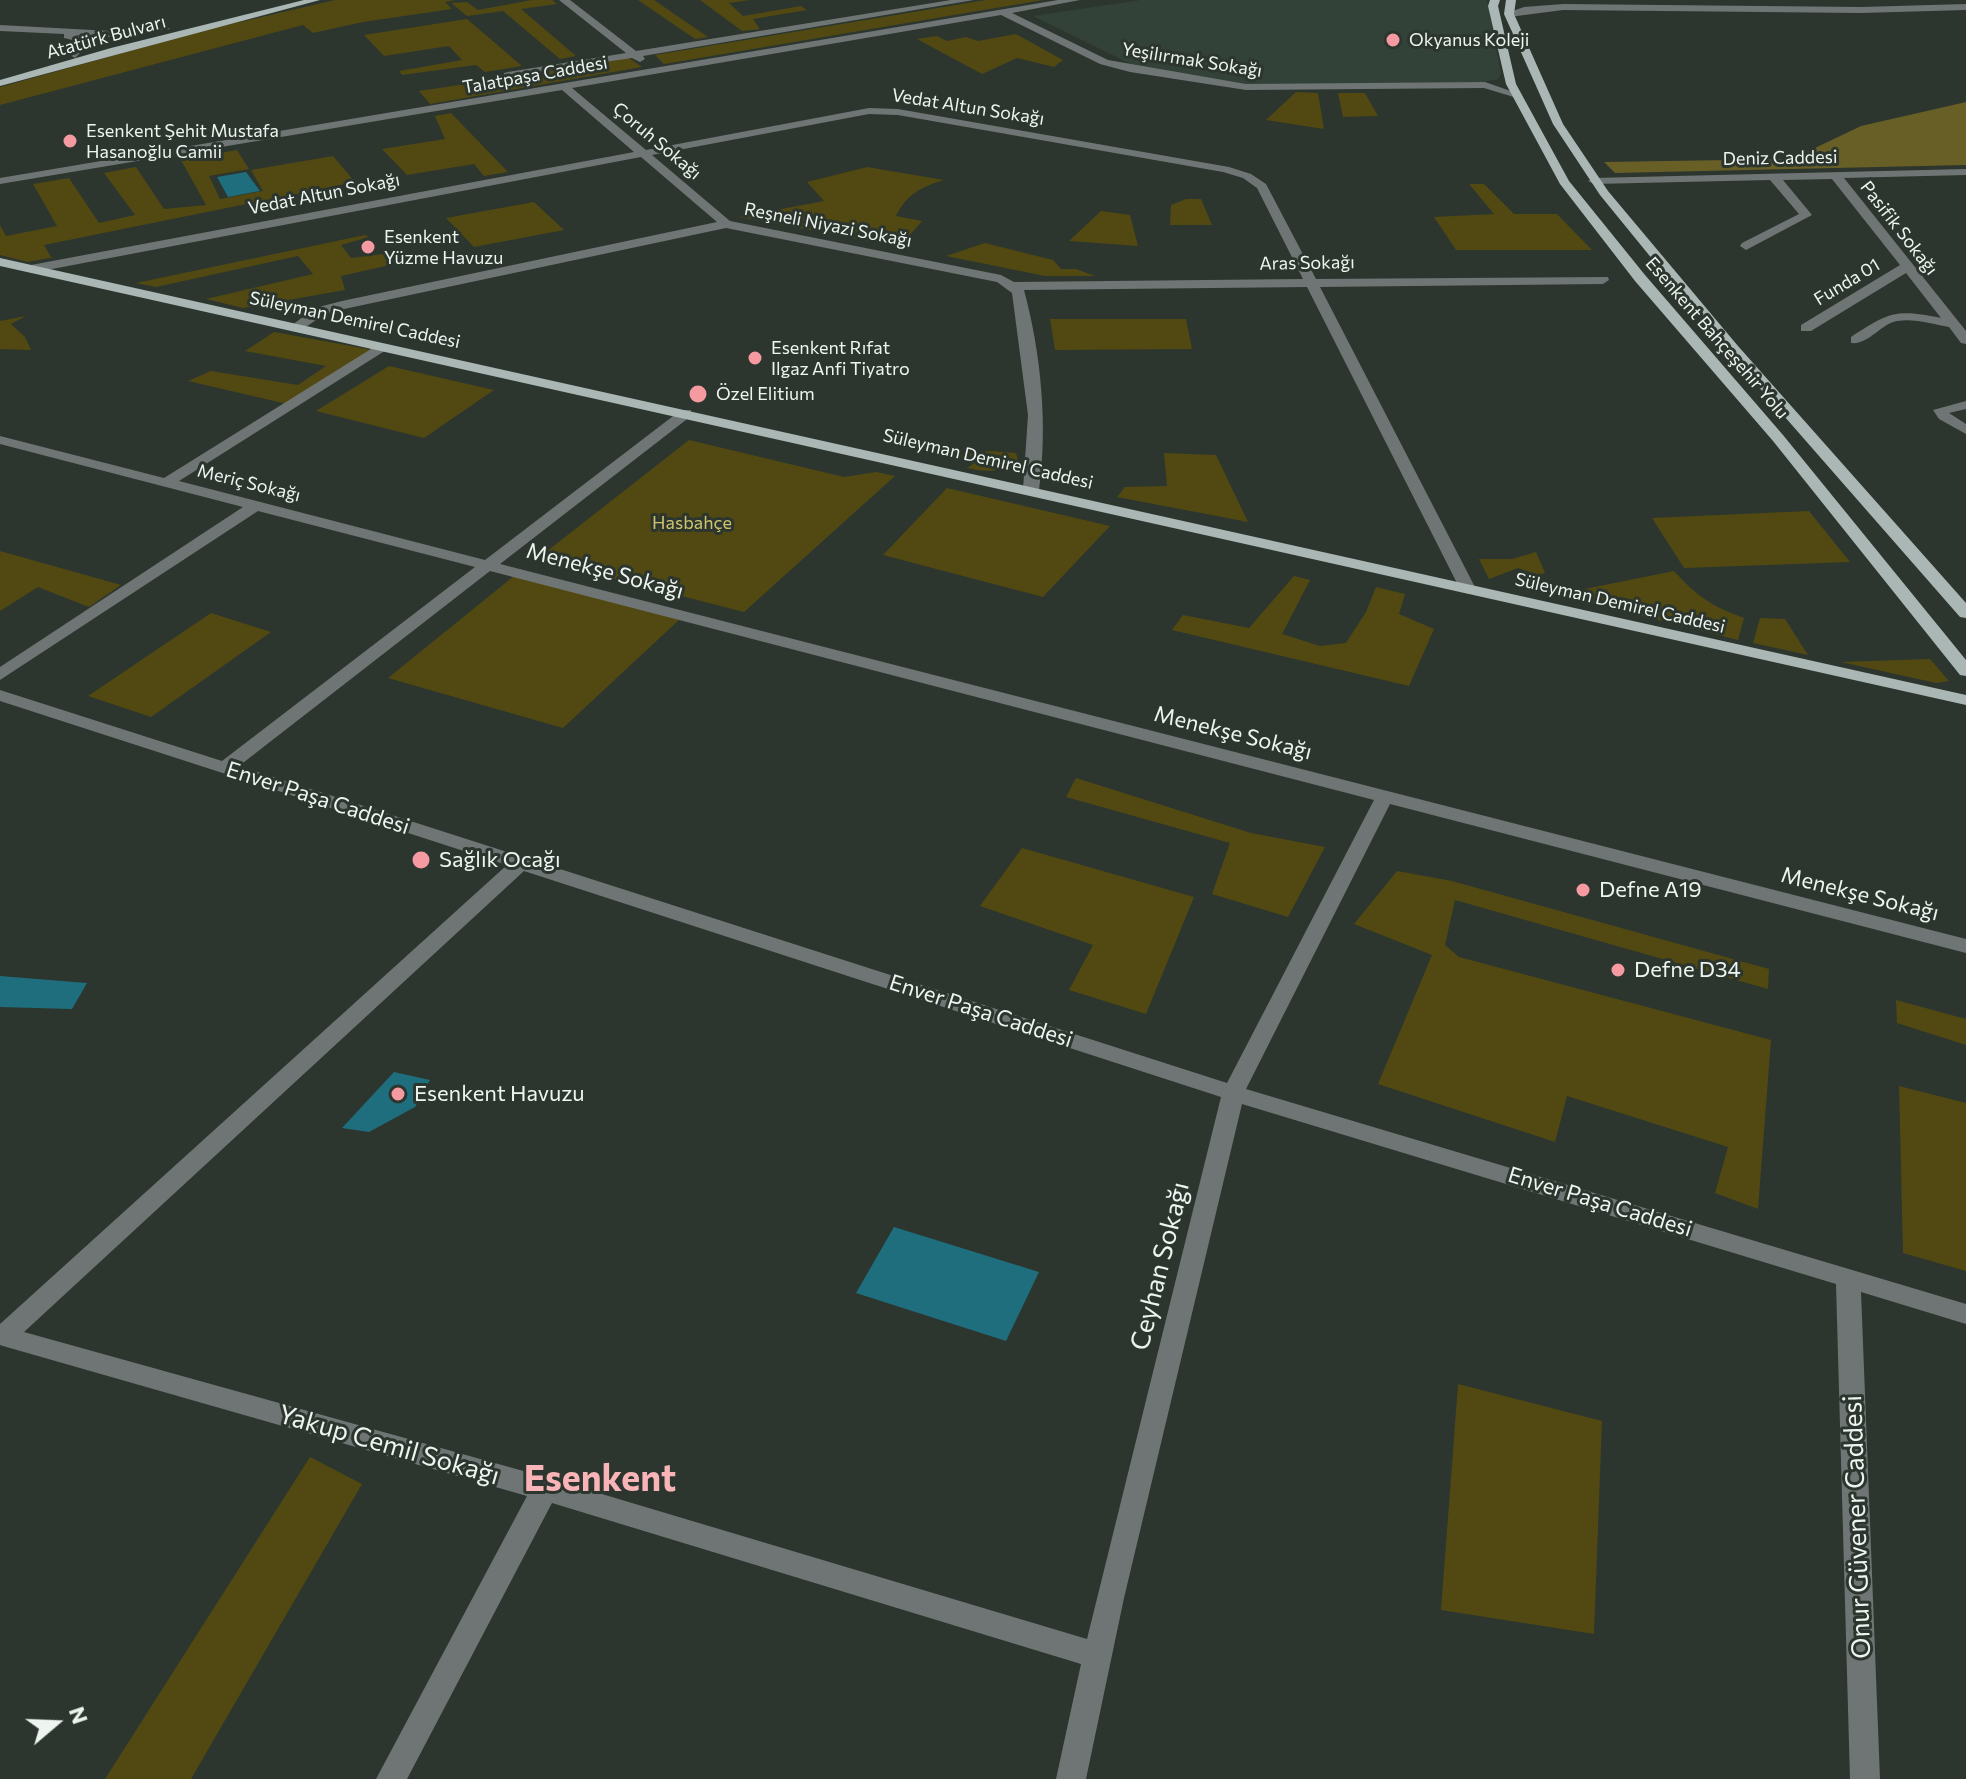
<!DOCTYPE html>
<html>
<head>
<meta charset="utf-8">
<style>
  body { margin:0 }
  #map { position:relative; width:1966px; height:1779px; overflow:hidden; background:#2c362f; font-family:Commissioner,sans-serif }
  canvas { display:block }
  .north { position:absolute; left:16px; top:1683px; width:80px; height:80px; -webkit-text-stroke:6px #2c362f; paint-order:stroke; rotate:71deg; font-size:22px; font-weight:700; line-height:32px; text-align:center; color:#eef4f0 }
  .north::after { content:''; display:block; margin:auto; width:28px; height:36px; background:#eef4f0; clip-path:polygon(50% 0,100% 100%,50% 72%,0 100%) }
</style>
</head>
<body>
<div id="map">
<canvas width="1966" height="1779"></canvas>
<div class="north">N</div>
</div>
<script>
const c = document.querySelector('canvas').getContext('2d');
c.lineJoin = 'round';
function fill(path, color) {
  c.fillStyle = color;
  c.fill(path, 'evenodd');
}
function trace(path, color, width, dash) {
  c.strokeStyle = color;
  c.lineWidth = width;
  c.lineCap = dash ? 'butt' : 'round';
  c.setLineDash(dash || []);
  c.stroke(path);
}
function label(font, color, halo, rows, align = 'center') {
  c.font = font + ' Commissioner,sans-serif';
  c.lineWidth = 6;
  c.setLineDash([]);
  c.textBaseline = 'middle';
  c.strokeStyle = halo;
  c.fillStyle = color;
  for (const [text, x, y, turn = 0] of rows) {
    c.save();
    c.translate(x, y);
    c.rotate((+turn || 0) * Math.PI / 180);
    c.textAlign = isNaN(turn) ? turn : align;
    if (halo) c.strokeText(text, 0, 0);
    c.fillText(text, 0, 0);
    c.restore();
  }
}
const built = new Path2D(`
  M1141,0h346l14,74 -3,5 -16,3 -214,6 -121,-16 -114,-56z`);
const green = new Path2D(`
  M335,0h120l-10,2 7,7 -89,13 -50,11 -10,-8 -303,80v-18l206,-57z
  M532,0h20l5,4 -36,5 55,47 -16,3 -57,-48 -36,5 -16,-13 16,-1 11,8z
  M638,0h16l54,37 -13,2z
  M700,0h50l-21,3 14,13 58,-10 6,4 -54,9 7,10 -18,2z
  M986,0h57l-379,64 -9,-9z
  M467,19l55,47 -37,6 -9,-7 -74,10 -3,-4 63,-11 -13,-14 -65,10 -20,-21z
  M1016,34l47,26 -9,7 -37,-9 -35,16 -65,-35 20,-3 10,5 19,-4 12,4z
  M629,58l13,9 -212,37 -11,-13 81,-12 8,4 21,-4 -2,-4z
  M1296,92l22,1 6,36 -58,-9z
  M1338,93h27l13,23 -35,1z
  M451,113l57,59 -24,4 -10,-12 -67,11 -25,-26 63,-10 -10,-23z
  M237,150l12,19 -40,7 11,23 43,-8 -12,-21 82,-14 22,26 -311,63 7,12h3l-26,5 -28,-7v-30l6,11 51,-10 -24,-42 36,-6 30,45 36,-8 -31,-42 32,-6 28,42 42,-4 -25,-45z
  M867,167l77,13c-23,7 -37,14 -48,36l26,5 -13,15 -35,6 -135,-25 85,-16 -17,-19z
  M1469,184h15l30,30h43l35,36h-136l-22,-33 60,-3z
  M1186,199h15l11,26h-42l1,-20z
  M534,202l30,28 -90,17 -28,-29z
  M1101,211l29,4 8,31 -69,-5z
  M365,235l4,2 -28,8 10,13 32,-4 7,11 -49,11 4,14 -102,18 -37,-9 107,-25 -15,-18 -142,31 -20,-4z
  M985,243l68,17 8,9h15l19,7h-50l-99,-20z
  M26,316l-15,8 14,13 6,13 -31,-1v-28z
  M1050,319h136l6,30 -137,1z
  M274,332l99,18 -86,54 -99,-23 23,-10 87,14 28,-19 -81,-15z
  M389,366l105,24 -70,48 -108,-27z
  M689,440l155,37 32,-5 19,4 -151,136 -207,-53z
  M991,451l25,2 3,11c-20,7 -32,9 -52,4l6,-4 -3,-6 -20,-3z
  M1164,453l52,2 32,67 -131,-25 8,-10 42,-1z
  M947,488l163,38 -67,71 -160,-42z
  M1809,511l41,51 -166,6 -32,-50z
  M0,551l121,34 -32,22 -51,-20 -38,24z
  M1536,552l9,21 -6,2 -21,-7 -29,11 -10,-20h33z
  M1674,571c24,26 37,35 70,47l-6,22 -172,-43 -1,-4z
  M514,576l166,43 -117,109 -175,-50z
  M1294,576l16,4 -28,54 38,12 26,-3 20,-31 10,-25 29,7 -6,20 35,15 -25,57 -237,-56 11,-15 66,13z
  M211,613l60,19 -120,85 -63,-21z
  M1760,618l25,1 23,36 -55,-12z
  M1930,659l19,22 -13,2 -95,-21z
  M1076,778l175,55 74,14 -37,70 -76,-23 18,-51 -164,-46z
  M1022,848l172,49 -48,117 -77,-24 24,-45 -113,-39z
  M1397,871l55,10 317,88 -1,20 -313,-89 -10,45 14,12 312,83 -13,169 -43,-16 13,-46 -161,-51 -12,46 -177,-58 54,-129 -78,-31z
  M1896,1000l70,19v26l-69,-22z
  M1899,1086l67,17v168l-63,-18z
  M1458,1384l144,37 -8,213 -153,-24z
  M310,1457l52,27 -171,295h-86z`);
const forest = new Path2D(`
  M1966,102v63l-351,8 -11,-11 188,-3 69,-33z`);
const water = new Path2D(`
  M246,172l14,19 -32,6 -11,-20z
  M0,976l87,7 -15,26 -72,-2z
  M394,1072l36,8 -15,27 -46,25 -27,-4z
  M894,1227l145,45 -33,69 -150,-48z`);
const minor = new Path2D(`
  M559,0h11l66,51 315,-51h23l-331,56 2,3 -5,3 -8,-4 -128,19v-4l4,-1 118,-19z
  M1058,0h22l-68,13 96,47 138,24 239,-2 37,13 -5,3 -33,-10 -238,2 -116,-18 -30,-8 -99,-49 -429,73 74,62 223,-42 29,1 331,58 22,7 15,10 50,95 292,-2 1,3 -6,4 -283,3 156,302 -2,3 -6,2 -8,-5 -153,-302 -283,3c17,63 24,135 15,200l-8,5 -8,-5 5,-75 -16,-122 -15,-11 -271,-54 -382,81 -19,5 -25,17 -12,-3 27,-20 27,-7 375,-79 -76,-65 -610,116 -6,-4 6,-4 603,-113 -72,-62 -562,94v-6zM869,114l29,1 325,57 20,6 14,10 46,91 -289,3 -13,-7 -271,-54 -78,-66z
  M1563,4l298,3 105,-3v6l-105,3 -298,-3 -54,7 -5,-3 20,-7z
  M0,25l111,6 54,-5 5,3 -59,8 -35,-2 16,6 -17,17 -5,-3 11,-13 -17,-4v-4l-64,-3z
  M1966,169v6l-122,3 122,153v13l-5,-1 -12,-16c-17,-3 -35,-9 -52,-6 -17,3 -28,24 -46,22v-6c39,-25 44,-28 90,-19l-35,-45 -95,58h-10v-6l99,-60 -68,-86 -49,1 29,35 -66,35 -6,-4 2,-3 57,-29 -29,-34 -176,4 -6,-3 6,-3z
  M379,344l12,3 -212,134 306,79 196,-150h10v6l-191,148 1466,375v14l-576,-149 -144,285 720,215v20l-105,-32 19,487h-30l-14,-495 -594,-180 -118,494 -38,181h-30l25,-115 -529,-161 -145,276h-31l151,-283 -524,-150 -3,-1v-21l507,-459 -507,-164v-11l222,71 253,-194 -217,-56 -258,169v-13l243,-160 -243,-63v-8l164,42zM490,571l884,229 -147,283 -988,-317zM524,871l697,226 -134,542 -542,-162 -521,-145z
  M1966,401v8l-17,4 17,11v10l-27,-15 -6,-9z`);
const major = new Path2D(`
  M304,0h16l-320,86v-6l111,-32z
  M1490,0h10l-2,6 18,78 53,97 76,94 138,160 183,225v16l-6,-1 -187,-234 -138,-160 -75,-97 -54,-100 -18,-78z
  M1506,0h10l-2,14 49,110 45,67 130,155 228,257v15l-6,-1 -232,-265 -128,-157 -47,-71 -49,-110z
  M0,258l1966,437v10l-1966,-439z`);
const markers = [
  [1393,40,8,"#f49aa0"],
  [70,141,8,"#f49aa0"],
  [368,247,8,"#f49aa0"],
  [755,358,8,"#f49aa0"],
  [698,394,10,"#f49aa0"],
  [421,860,10,"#f49aa0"],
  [1583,890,8,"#f49aa0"],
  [1618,970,8,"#f49aa0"],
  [398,1094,8,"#f49aa0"]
];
const farStreetnames = [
  ["Atatürk Bulvarı",106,37,-15],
  ["Yeşilırmak Sokağı",1192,60,9],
  ["Talatpaşa Caddesi",535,75,-10],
  ["Vedat Altun Sokağı",968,107,9],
  ["Çoruh Sokağı",657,141,40],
  ["Deniz Caddesi",1780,158,-1],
  ["Vedat Altun Sokağı",324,194,-11],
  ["Reşneli Niyazi Sokağı",828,225,11],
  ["Pasifik Sokağı",1899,228,52],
  ["Aras Sokağı",1307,263,-1],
  ["Funda 01",1847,282,-31],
  ["Süleyman Demirel Caddesi",355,320,12],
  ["Esenkent Bahçeşehir Yolu",1717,338,49],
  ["Süleyman Demirel Caddesi",988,459,13],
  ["Meriç Sokağı",249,483,14],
  ["Süleyman Demirel Caddesi",1620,603,13]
];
const farPoinames = [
  ["Okyanus Koleji",1409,40],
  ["Esenkent Şehit Mustafa",86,131],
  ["Hasanoğlu Camii",86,152],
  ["Esenkent",384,237],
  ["Yüzme Havuzu",384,258],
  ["Esenkent Rıfat",771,348],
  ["Ilgaz Anfi Tiyatro",771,369],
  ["Özel Elitium",716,394]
];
const farParknames = [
  ["Hasbahçe",692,523]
];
const streetNames = [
  ["Menekşe Sokağı",605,571,15],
  ["Menekşe Sokağı",1233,733,14],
  ["Enver Paşa Caddesi",318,798,18],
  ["Menekşe Sokağı",1860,894,14],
  ["Enver Paşa Caddesi",981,1011,18],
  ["Enver Paşa Caddesi",1600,1202,17]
];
const poiNames = [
  ["Sağlık Ocağı",439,860],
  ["Defne A19",1599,890],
  ["Defne D34",1634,970],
  ["Esenkent Havuzu",414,1094]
];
const nearStreetnames = [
  ["Ceyhan Sokağı",1160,1266,-76],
  ["Yakup Cemil Sokağı",389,1445,16],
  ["Onur Güvener Caddesi",1857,1527,-92]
];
const nearDistrictnames = [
  ["Esenkent",600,1479]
];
fill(built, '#324238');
fill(green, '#514911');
fill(forest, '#685f26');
fill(water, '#1e6e7e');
fill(minor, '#6f7574');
fill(major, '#aab7b5');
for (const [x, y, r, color] of markers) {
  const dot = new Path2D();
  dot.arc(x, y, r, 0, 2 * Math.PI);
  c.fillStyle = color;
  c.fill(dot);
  trace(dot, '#2c362f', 3);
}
label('18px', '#eef4f0', '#2c362f', farStreetnames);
label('18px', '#eef4f0', '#2c362f', farPoinames, 'left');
label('18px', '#cfc26d', '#2c362f', farParknames);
label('22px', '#eef4f0', '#2c362f', streetNames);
label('22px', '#eef4f0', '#2c362f', poiNames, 'left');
label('26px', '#eef4f0', '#2c362f', nearStreetnames);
label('bold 36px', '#f8b4b7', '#2c362f', nearDistrictnames);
</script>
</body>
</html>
